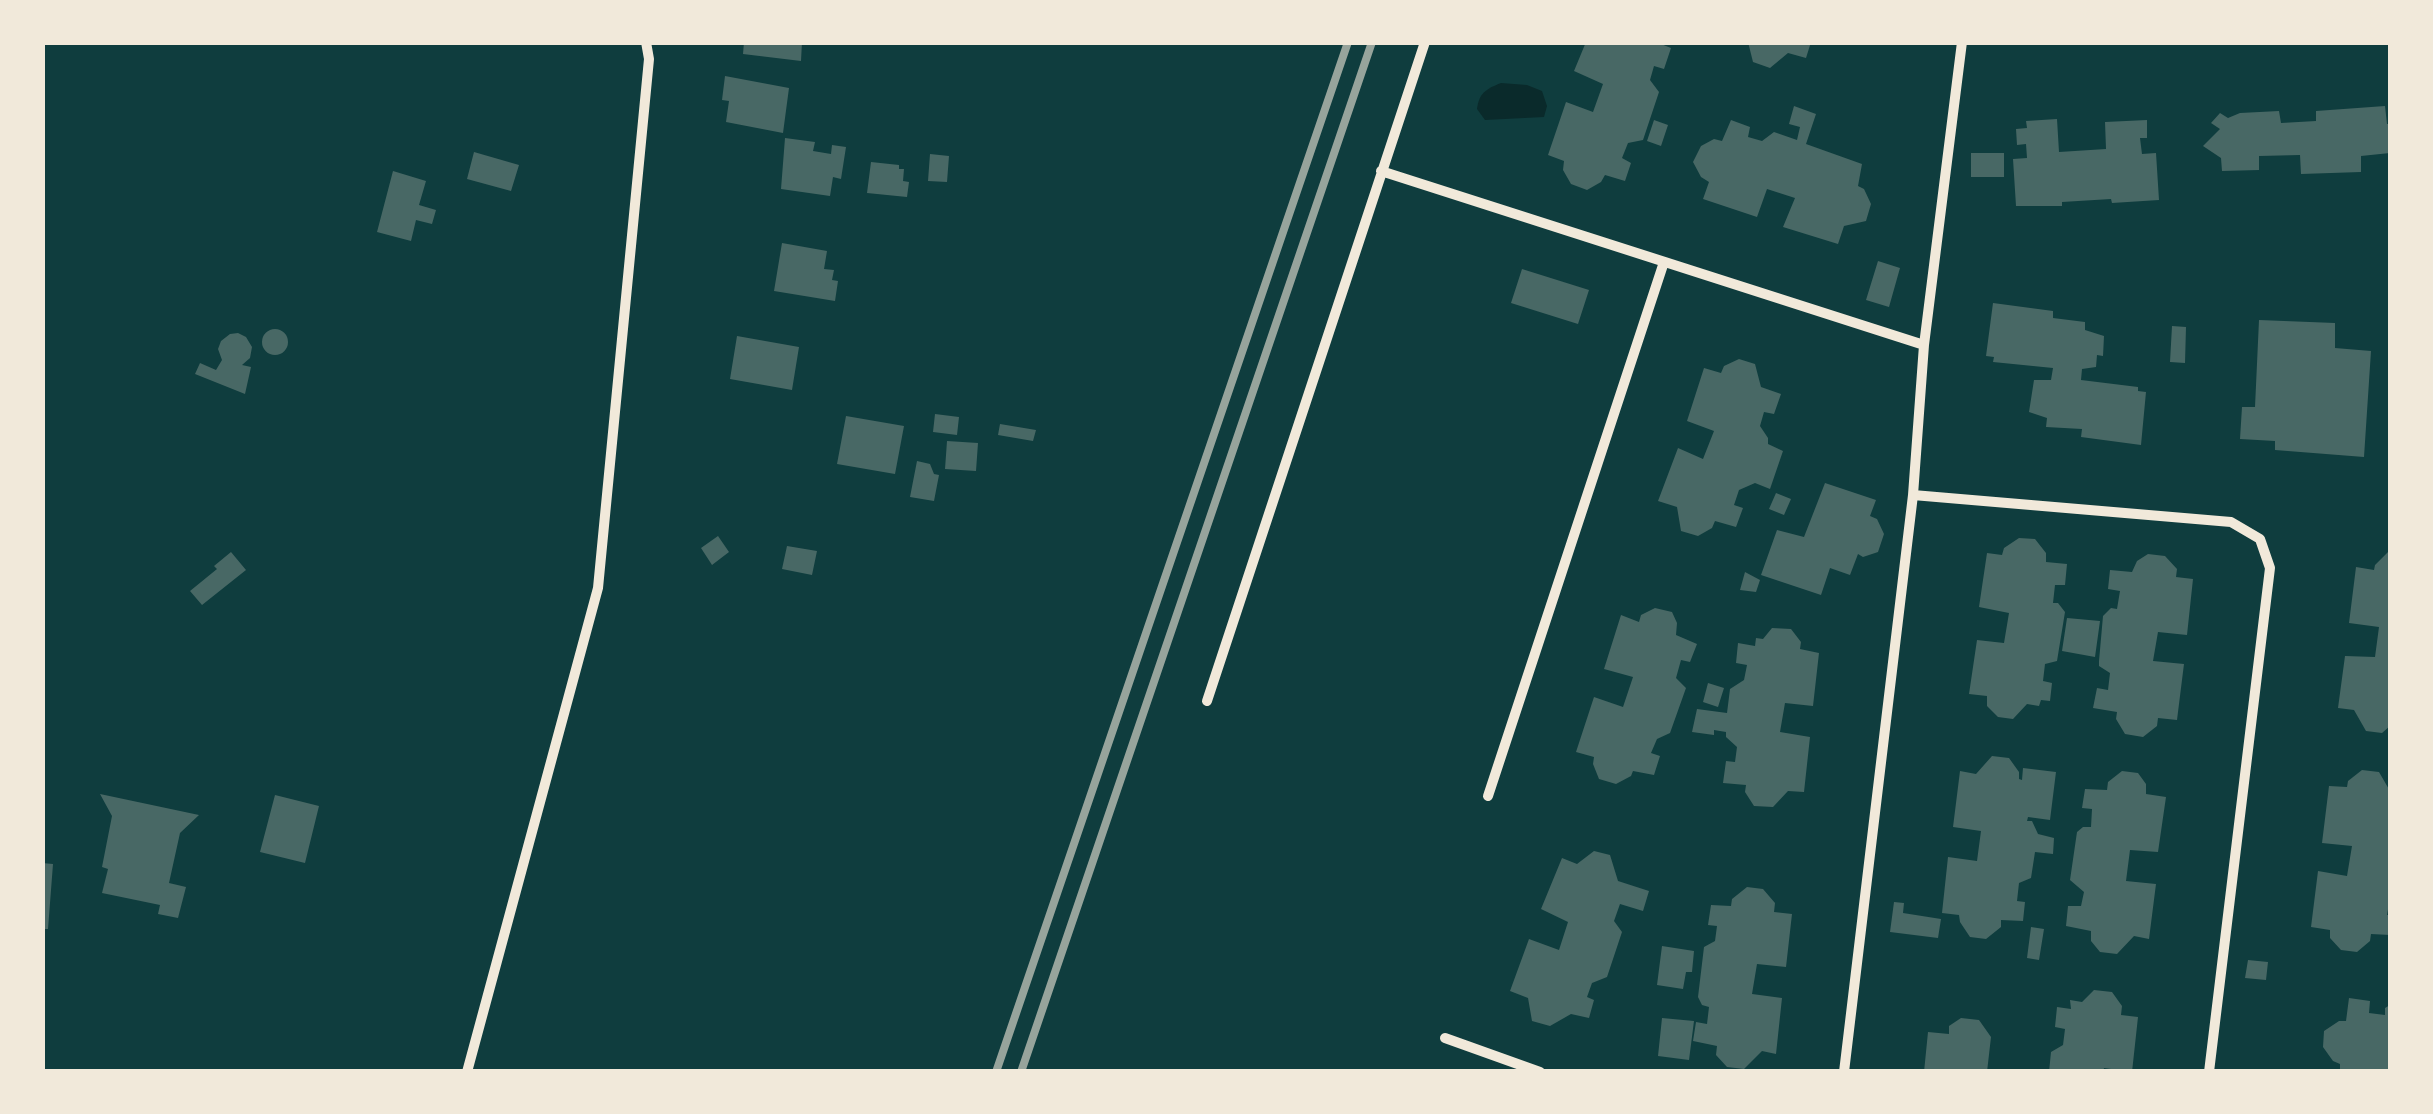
<!DOCTYPE html>
<html>
<head>
<meta charset="utf-8">
<style>
  body { margin:0 }
  #map { position:relative; width:2433px; height:1114px; overflow:hidden; background:#0f3d3e; font-family:"Source Sans 3",sans-serif }
  canvas { display:block }
  .frame { position:absolute; inset:0; border:45px solid #f1e9da; pointer-events:none }
</style>
</head>
<body>
<div id="map">
<canvas width="2433" height="1114"></canvas>
<div class="frame"></div>
</div>
<script>
const c = document.querySelector('canvas').getContext('2d');
c.lineJoin = 'round';
function fill(path, color) {
  c.fillStyle = color;
  c.fill(path, 'evenodd');
}
function trace(path, color, width, dash) {
  c.strokeStyle = color;
  c.lineWidth = width;
  c.lineCap = dash ? 'butt' : 'round';
  c.setLineDash(dash || []);
  c.stroke(path);
}
const water = new Path2D(`
  M1501,83l26,2 15,6 5,15 -3,11 -59,3 -8,-11c2,-16 9,-20 24,-26z`);
const building = new Path2D(`
  M744,42h58l-1,19 -58,-7z
  M1586,42h70l15,6 -7,21 -10,-3 -4,14 9,12 -16,48 -15,3 -6,15 9,5 -6,18 -20,-6 -4,7 -14,8 -16,-6 -8,-14 1,-9 -16,-6 18,-53 27,10 10,-28 -29,-13z
  M1748,42h63l-5,16 -18,-5 -18,15 -17,-6z
  M725,76l64,12 -6,45 -57,-11 3,-21 -7,-1z
  M1794,106l22,8 -10,30 56,20 -4,22 6,3 7,15 -5,17 -22,5 -6,18 -55,-17 12,-29 -28,-9 -10,28 -54,-18 6,-17 -8,-5 -8,-15 8,-16 13,-7 8,2 9,-21 19,7 -2,10 14,4 12,-9 23,8 3,-13 -11,-3z
  M2385,106l2,18h3v29l-29,3v16l-60,2 -1,-19 -41,1v14l-37,1 -1,-13 -18,-12 17,-17 -9,-6 9,-10 8,5 12,-5 39,-2 2,12 35,-2v-10z
  M2057,119l2,33 47,-3 -1,-27 42,-2v18h-7l2,16 14,-1 3,47 -47,3 -1,-4 -49,3v4h-46l-3,-47 14,-1 -1,-14 -9,1 -1,-16 11,-1 -1,-7z
  M1654,120l14,5 -7,21 -14,-5z
  M785,138l30,4 -2,9 18,3 1,-9 14,2 -5,32 -8,-2 -3,19 -49,-7z
  M474,152l45,13 -8,26 -44,-12z
  M1971,153h33v24h-33z
  M930,154l19,2 -2,26 -19,-1z
  M871,162l28,3v4h5l-1,12 6,1 -2,15 -40,-4z
  M393,171l33,10 -7,24 17,5 -4,14 -16,-4 -5,21 -34,-9z
  M782,243l45,8 -3,18 10,1 -2,10 6,1 -3,20 -61,-10z
  M1878,261l22,7 -11,39 -23,-7z
  M1522,269l67,21 -11,34 -67,-21z
  M1993,303l60,8v7l32,4v8l19,6 -1,20 -6,-1 -1,12 -14,2 -1,11 57,7v4l8,1 -5,53 -60,-8 1,-8 -36,-2 1,-9 -18,-6 5,-32h17l2,-12 -60,-6 1,-5 -8,-1z
  M2259,320l76,3v25l36,3 -7,106 -89,-7v-9l-35,-2 2,-32h13z
  M2172,326l14,1 -1,36 -15,-1z
  M262 342a13 13 0 1 1 26 0a13 13 0 1 1-26 0Z
  M238,333l8,4 6,10 -2,11 -8,7 9,2 -6,27 -50,-20 5,-11 16,7 6,-10 -4,-11 3,-8 9,-7z
  M737,336l62,11 -7,43 -62,-11z
  M1739,359l16,5 6,23 20,7 -7,20 -10,-2 -4,14 8,12v6l15,7 -13,38 -15,-6 -16,7 -5,15 9,3 -7,19 -21,-6 -3,7 -14,8 -17,-5 -4,-24 -19,-6 20,-53 25,11 11,-28 -27,-10 17,-53 17,5 3,-7z
  M935,414l24,3 -2,18 -24,-3z
  M846,416l58,10 -9,48 -58,-10z
  M1000,424l36,6 -3,11 -35,-6z
  M947,441l31,2 -2,28 -31,-2z
  M917,461l13,3 4,10 5,1 -5,26 -24,-4z
  M1825,483l51,17 -6,16 7,3 7,15 -6,18 -15,5 -5,-3 -8,21 -20,-7 -9,27 -60,-20 16,-45 27,7z
  M1776,493l15,6 -7,16 -15,-6z
  M718,536l11,16 -17,13 -11,-17z
  M2019,538l16,1 11,14v9l21,2 -2,21h-10l-2,18h5l7,9 -8,49 -12,3 -2,17 9,2 -2,18 -9,-1 -2,6 -12,-2 -14,15 -15,-2 -11,-11v-10l-18,-2 8,-54 27,3 5,-30 -30,-6 8,-54 15,2 2,-7z
  M787,546l30,5 -5,24 -30,-6z
  M231,552l15,18 -44,35 -12,-14 27,-22 -3,-3z
  M2388,552l2,1v173l-8,7 -16,-2 -12,-21 -16,-2 7,-52 30,1 4,-30 -30,-4 7,-56 18,3 1,-5z
  M2148,554l17,2 12,13 -1,8 17,2 -6,56 -29,-3 -5,29 31,3 -7,56 -19,-2 -1,8 -14,11 -18,-3 -9,-15 1,-7 -24,-4 4,-20 11,2 2,-17 -11,-7v-5l4,-45 8,-8 6,1 3,-18 -12,-2 2,-19 22,2 5,-11z
  M1745,572l15,8 -4,12 -16,-2z
  M1655,608l17,4 5,11 -1,12 21,9 -7,18 -9,-2 -5,18 10,10 -16,45 -13,6 -6,14 9,3 -6,19 -21,-4 -2,5 -15,8 -17,-5 -6,-15 1,-7 -18,-5 18,-55 29,10 10,-30 -29,-8 17,-54 18,7 2,-7z
  M2067,618l33,3 -5,36 -33,-6z
  M1772,628l19,1 10,13 -1,7 19,4 -6,53 -28,-3 -5,29 30,5 -6,55 -16,-1 -15,16 -19,-1 -9,-14 1,-7 -23,-2 3,-22 9,1 2,-15 -11,-10v-5l-12,-2v5l-22,-3 5,-23 30,4 3,-24 14,-9 3,-15 -11,-2 2,-20 17,3 1,-8 7,1z
  M1708,683l16,5 -6,19 -15,-5z
  M1992,756l17,2 10,14v7l3,1 1,-12 33,4 -6,48 -22,-3 -1,4h5l6,13 16,4 -1,16 -18,-2 -4,26 -12,5 -2,18 8,1 -2,19 -22,-1v7l-15,12 -16,-2 -10,-15 -1,-7 -17,-2 6,-56 29,4 4,-30 -28,-4 7,-56 16,3z
  M2362,770l17,2 11,19v107l-3,17h3v20l-19,-1 -1,7 -13,11 -16,-2 -11,-12v-8l-19,-3 7,-56 29,5 5,-30 -30,-3 7,-57 18,1 1,-6z
  M2122,771l16,2 8,11v10l20,3 -8,55 -28,-2 -4,31 30,3 -7,55 -15,-3 -17,18 -17,-2 -9,-11v-10l-25,-5 2,-20h13l3,-14 -14,-12 7,-48 6,-5h8l1,-18 -10,-1 3,-19 22,1 1,-8z
  M100,794l99,21 -19,18 -11,50 17,4 -8,31 -20,-4 2,-9 -58,-12 6,-24 -6,-2 10,-51z
  M275,795l44,11 -14,57 -45,-11z
  M1594,851l16,4 8,26 31,10 -6,20 -23,-7 -6,17 8,11 -15,45 -15,6 -5,14 7,3 -5,18 -18,-4 -21,12 -18,-5 -4,-23 -18,-7 19,-52 30,11 9,-28 -27,-13 21,-51 15,6z
  M42,863l11,1 -5,65h-6z
  M1747,887l16,2 12,14 -1,9 18,2 -6,53 -29,-3 -5,30 30,4 -6,56 -14,-3 -18,18 -17,-2 -11,-12 1,-9 -24,-5 3,-19 11,2 2,-17 -7,-2 -4,-8 6,-50 11,-6 2,-15 -9,-1 3,-20 20,1 1,-7z
  M1894,902l10,1 -1,10 38,6 -3,19 -48,-6z
  M2031,927l13,2 -5,31 -12,-2z
  M1662,946l32,5 -2,21h-6l-3,17 -26,-4z
  M2248,960l20,2 -2,18 -21,-2z
  M2094,990l18,2 10,14 -1,9 17,2 -6,55 -28,-4 -1,4h-54l2,-20 12,-7 2,-16 -10,-2 2,-20 14,2 -1,-9 12,2z
  M2349,998l21,3 -1,12 16,2v-7l5,-3v67h-50v-8l-7,-3 -10,-14 1,-16 15,-10h7z
  M1662,1018l32,3 -5,39 -31,-4z
  M1961,1018l18,2 12,17 -4,35h-63l4,-40 21,2v-8z`);
const minor = new Path2D(`
  M1381,171l543,174
  M1913,495l318,27 29,17 10,29 -61,504
  M1207,701l218,-659
  M1488,796l176,-534
  M1445,1038l95,34
  M467,1072l131,-484 51,-529 -3,-17
  M1844,1072l69,-577 11,-150 38,-303`);
const rail = new Path2D(`
  M996,1072l352,-1030
  M1021,1072l351,-1030`);
fill(water, '#0a2a2b');
fill(building, '#486865');
trace(minor, '#f1e9da', 10);
trace(rail, '#97a49c', 8);
</script>
</body>
</html>
